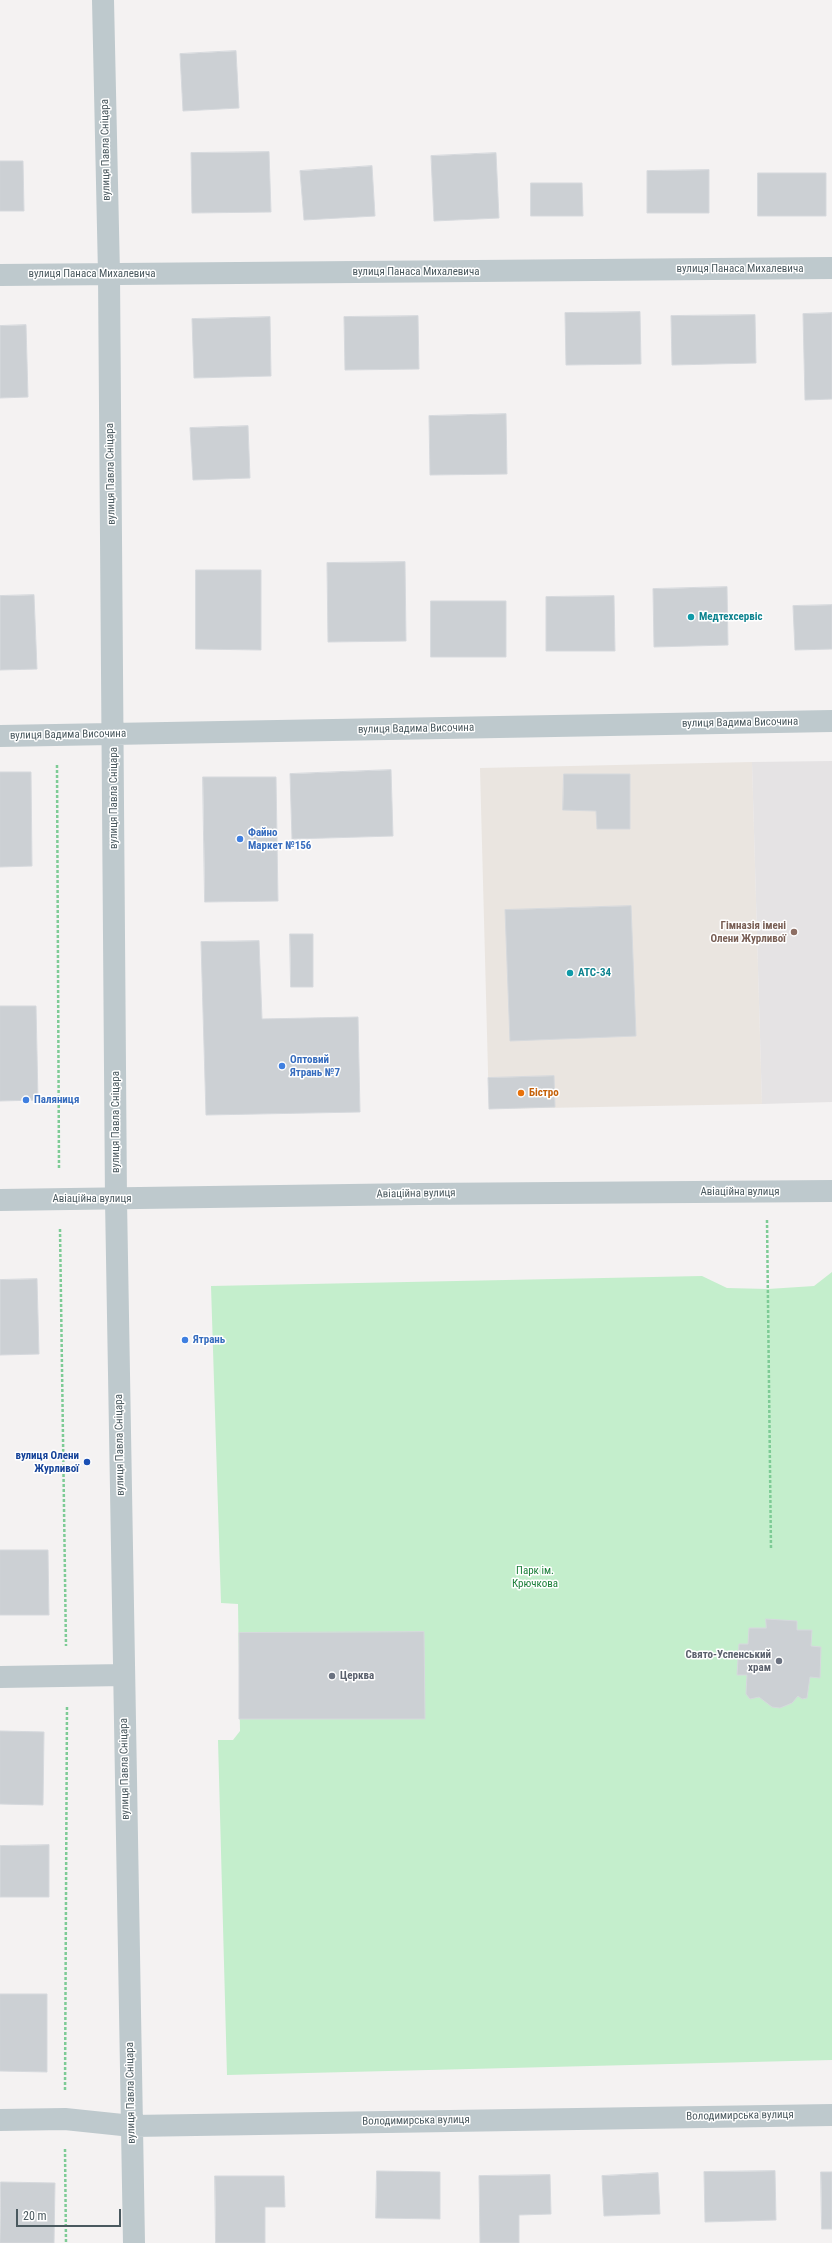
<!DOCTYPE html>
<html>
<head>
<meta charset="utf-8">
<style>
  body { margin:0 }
  #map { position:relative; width:832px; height:2243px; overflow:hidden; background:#f4f2f2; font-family:"Roboto Condensed",sans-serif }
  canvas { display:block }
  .scale { position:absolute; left:16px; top:2209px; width:105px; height:18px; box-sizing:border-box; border:2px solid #4a595f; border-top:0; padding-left:5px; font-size:12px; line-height:14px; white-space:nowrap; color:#4a595f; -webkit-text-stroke:3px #fff; paint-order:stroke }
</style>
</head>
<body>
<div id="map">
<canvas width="832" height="2243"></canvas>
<div class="scale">20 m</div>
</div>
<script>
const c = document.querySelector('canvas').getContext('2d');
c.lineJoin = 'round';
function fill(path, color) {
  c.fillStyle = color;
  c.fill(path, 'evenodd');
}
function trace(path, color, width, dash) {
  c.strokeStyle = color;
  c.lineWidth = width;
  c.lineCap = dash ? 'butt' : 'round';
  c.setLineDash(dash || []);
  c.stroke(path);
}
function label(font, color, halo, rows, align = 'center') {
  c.font = font + ' "Roboto Condensed",sans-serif';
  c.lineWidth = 3;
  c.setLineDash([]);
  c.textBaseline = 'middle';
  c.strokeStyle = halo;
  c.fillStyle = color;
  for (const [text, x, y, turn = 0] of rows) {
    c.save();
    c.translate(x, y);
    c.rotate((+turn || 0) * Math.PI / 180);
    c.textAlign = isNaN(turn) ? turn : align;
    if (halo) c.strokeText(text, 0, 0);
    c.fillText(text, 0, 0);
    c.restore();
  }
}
const commercial = new Path2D(`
  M752,762l10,342 -273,5 -9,-341z`);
const education = new Path2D(`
  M832,761v341l-70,2 -10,-342z`);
const green = new Path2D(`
  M832,1272v788l-605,15 -9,-335h15l7,-9 -2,-127 -17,-1 -10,-317 491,-10 25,12 41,1 46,-3z`);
const building = new Path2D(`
  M236,51l3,57 -56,3 -3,-57z
  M269,152l2,60 -79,1 -1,-60z
  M496,153l3,65 -65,3 -3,-65z
  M0,161h23l1,50h-24z
  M372,166l3,50 -71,4 -4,-49z
  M709,170v43h-62v-42z
  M758,173h68v43h-68z
  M531,183h51l1,33h-52z
  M640,312l1,52 -75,1 -1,-52z
  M832,313v86l-27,1 -2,-86z
  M755,315l1,48 -84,2 -1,-49z
  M418,316l1,53 -74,1 -1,-53z
  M270,317l1,59 -77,2 -2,-59z
  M26,325l2,72 -28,1v-72z
  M506,414l1,60 -77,1 -1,-59z
  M248,426l2,52 -57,2 -3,-52z
  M405,562l1,79 -78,1 -1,-79z
  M196,570h65v80l-65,-1z
  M727,587l1,58 -74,2 -1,-58z
  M34,595l3,74 -37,1v-74z
  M614,596l1,55h-69v-54z
  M431,601h75v56h-75z
  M832,605v44l-37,1 -2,-44z
  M391,770l2,66 -101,3 -2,-65z
  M0,772h31l1,94 -32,1z
  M564,774h66v55h-33l-1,-18 -33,-1z
  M203,777h73l2,124 -73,1z
  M631,906l5,130 -126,5 -5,-131z
  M290,934h23v53h-22z
  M259,941l3,78 96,-2 2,95 -154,3 -5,-173z
  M0,1006h36l2,94 -38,1z
  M554,1076l1,31 -66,2 -1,-31z
  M37,1279l2,75 -39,1v-75z
  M0,1550h48l1,65h-49z
  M766,1619l31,2v9h15l-1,16 10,1 -1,31 -10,-1 -3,21 -5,1 -4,-3 -6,7 -12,5 -8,-1 -13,-10 -9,2 -4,-5 1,-19h-10l2,-31h9l1,-16h17z
  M424,1632l1,87h-186v-86z
  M0,1731l44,1 -1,73 -43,-1z
  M49,1845v52h-49v-51z
  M0,1994h47v78l-47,-1z
  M377,2171l63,1v47l-64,-1z
  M775,2171l1,49 -71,2 -1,-50z
  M821,2172h11v57h-10z
  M658,2173l2,41 -56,2 -2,-40z
  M550,2175l1,39 -32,1v28h-39l-1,-67z
  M215,2176h69l1,31h-20v36h-49z
  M1,2182l54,1 -1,60h-54z`);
const path = new Path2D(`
  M57,765l2,405
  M767,1220l4,330
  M60,1229l6,417
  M65,2090l2,-385
  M65,2149l1,94`);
const minor = new Path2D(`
  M103,0l6,274 7,926 18,1043
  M0,275l832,-7
  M0,736l832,-15
  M0,1200l419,-6 413,-3
  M0,1677l124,-2
  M0,2120l65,-1 67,7 700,-11`);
const markers = [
  [691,617,4,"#0f9aa8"],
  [240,839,4,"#3f7fe0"],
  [794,932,4,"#8d6e63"],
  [570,973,4,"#0f9aa8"],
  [282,1066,4,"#3f7fe0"],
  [521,1093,4,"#e8710a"],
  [26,1100,4,"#3f7fe0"],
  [185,1340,4,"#3f7fe0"],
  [87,1462,4,"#1a4fb4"],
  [779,1661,4,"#6b7280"],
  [332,1676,4,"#6b7280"]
];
const streetNames = [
  ["вулиця Павла Сніцара",106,150,-91],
  ["вулиця Панаса Михалевича",740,269],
  ["вулиця Панаса Михалевича",416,272],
  ["вулиця Панаса Михалевича",92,274],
  ["вулиця Павла Сніцара",111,474,-91],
  ["вулиця Вадима Височина",740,723,-1],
  ["вулиця Вадима Височина",416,729,-1],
  ["вулиця Вадима Височина",68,735,-1],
  ["вулиця Павла Сніцара",114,798,-90],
  ["вулиця Павла Сніцара",116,1122,-90],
  ["Авіаційна вулиця",740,1192],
  ["Авіаційна вулиця",416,1194,-1],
  ["Авіаційна вулиця",92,1199],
  ["вулиця Павла Сніцара",120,1445,-91],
  ["вулиця Павла Сніцара",125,1769,-91],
  ["вулиця Павла Сніцара",131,2093,-91],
  ["Володимирська вулиця",740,2116,-1],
  ["Володимирська вулиця",416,2121,-1]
];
const cultureNames = [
  ["Медтехсервіс",699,617],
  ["АТС-34",578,973]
];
const shopNames = [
  ["Файно",248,833],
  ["Маркет №156",248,846],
  ["Оптовий",290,1060],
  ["Ятрань №7",290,1073],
  ["Паляниця",34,1100],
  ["Ятрань",193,1340]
];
const educationNames = [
  ["Гімназія імені",786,926],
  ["Олени Журливої",786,939]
];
const foodNames = [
  ["Бістро",529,1093]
];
const transitNames = [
  ["вулиця Олени",79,1456],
  ["Журливої",79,1469]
];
const parkNames = [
  ["Парк ім.",535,1571],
  ["Крючкова",535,1584]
];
const worshipNames = [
  ["Свято-Успенський",771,1655],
  ["храм",771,1668],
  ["Церква",340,1676,"left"]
];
fill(commercial, '#eae5e0');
fill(education, '#e5e3e4');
fill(green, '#c4eecc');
fill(building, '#ccd0d4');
trace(building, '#d6d9dd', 1);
trace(path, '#7dcb95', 2.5, [3, 2]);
trace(minor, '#bec9cd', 22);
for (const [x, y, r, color] of markers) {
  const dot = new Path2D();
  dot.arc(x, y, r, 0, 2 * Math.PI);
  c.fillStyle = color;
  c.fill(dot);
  trace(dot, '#fff', 1.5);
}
label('11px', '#4a595f', '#fff', streetNames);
label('bold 11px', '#0d838f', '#fff', cultureNames, 'left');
label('bold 11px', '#366cbe', '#fff', shopNames, 'left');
label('bold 11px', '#785e54', '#fff', educationNames, 'right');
label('bold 11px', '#c56008', '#fff', foodNames, 'left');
label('bold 11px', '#164399', '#fff', transitNames, 'right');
label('11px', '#1c7f3a', '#fff', parkNames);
label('bold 11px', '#5b616d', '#fff', worshipNames, 'right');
</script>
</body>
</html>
